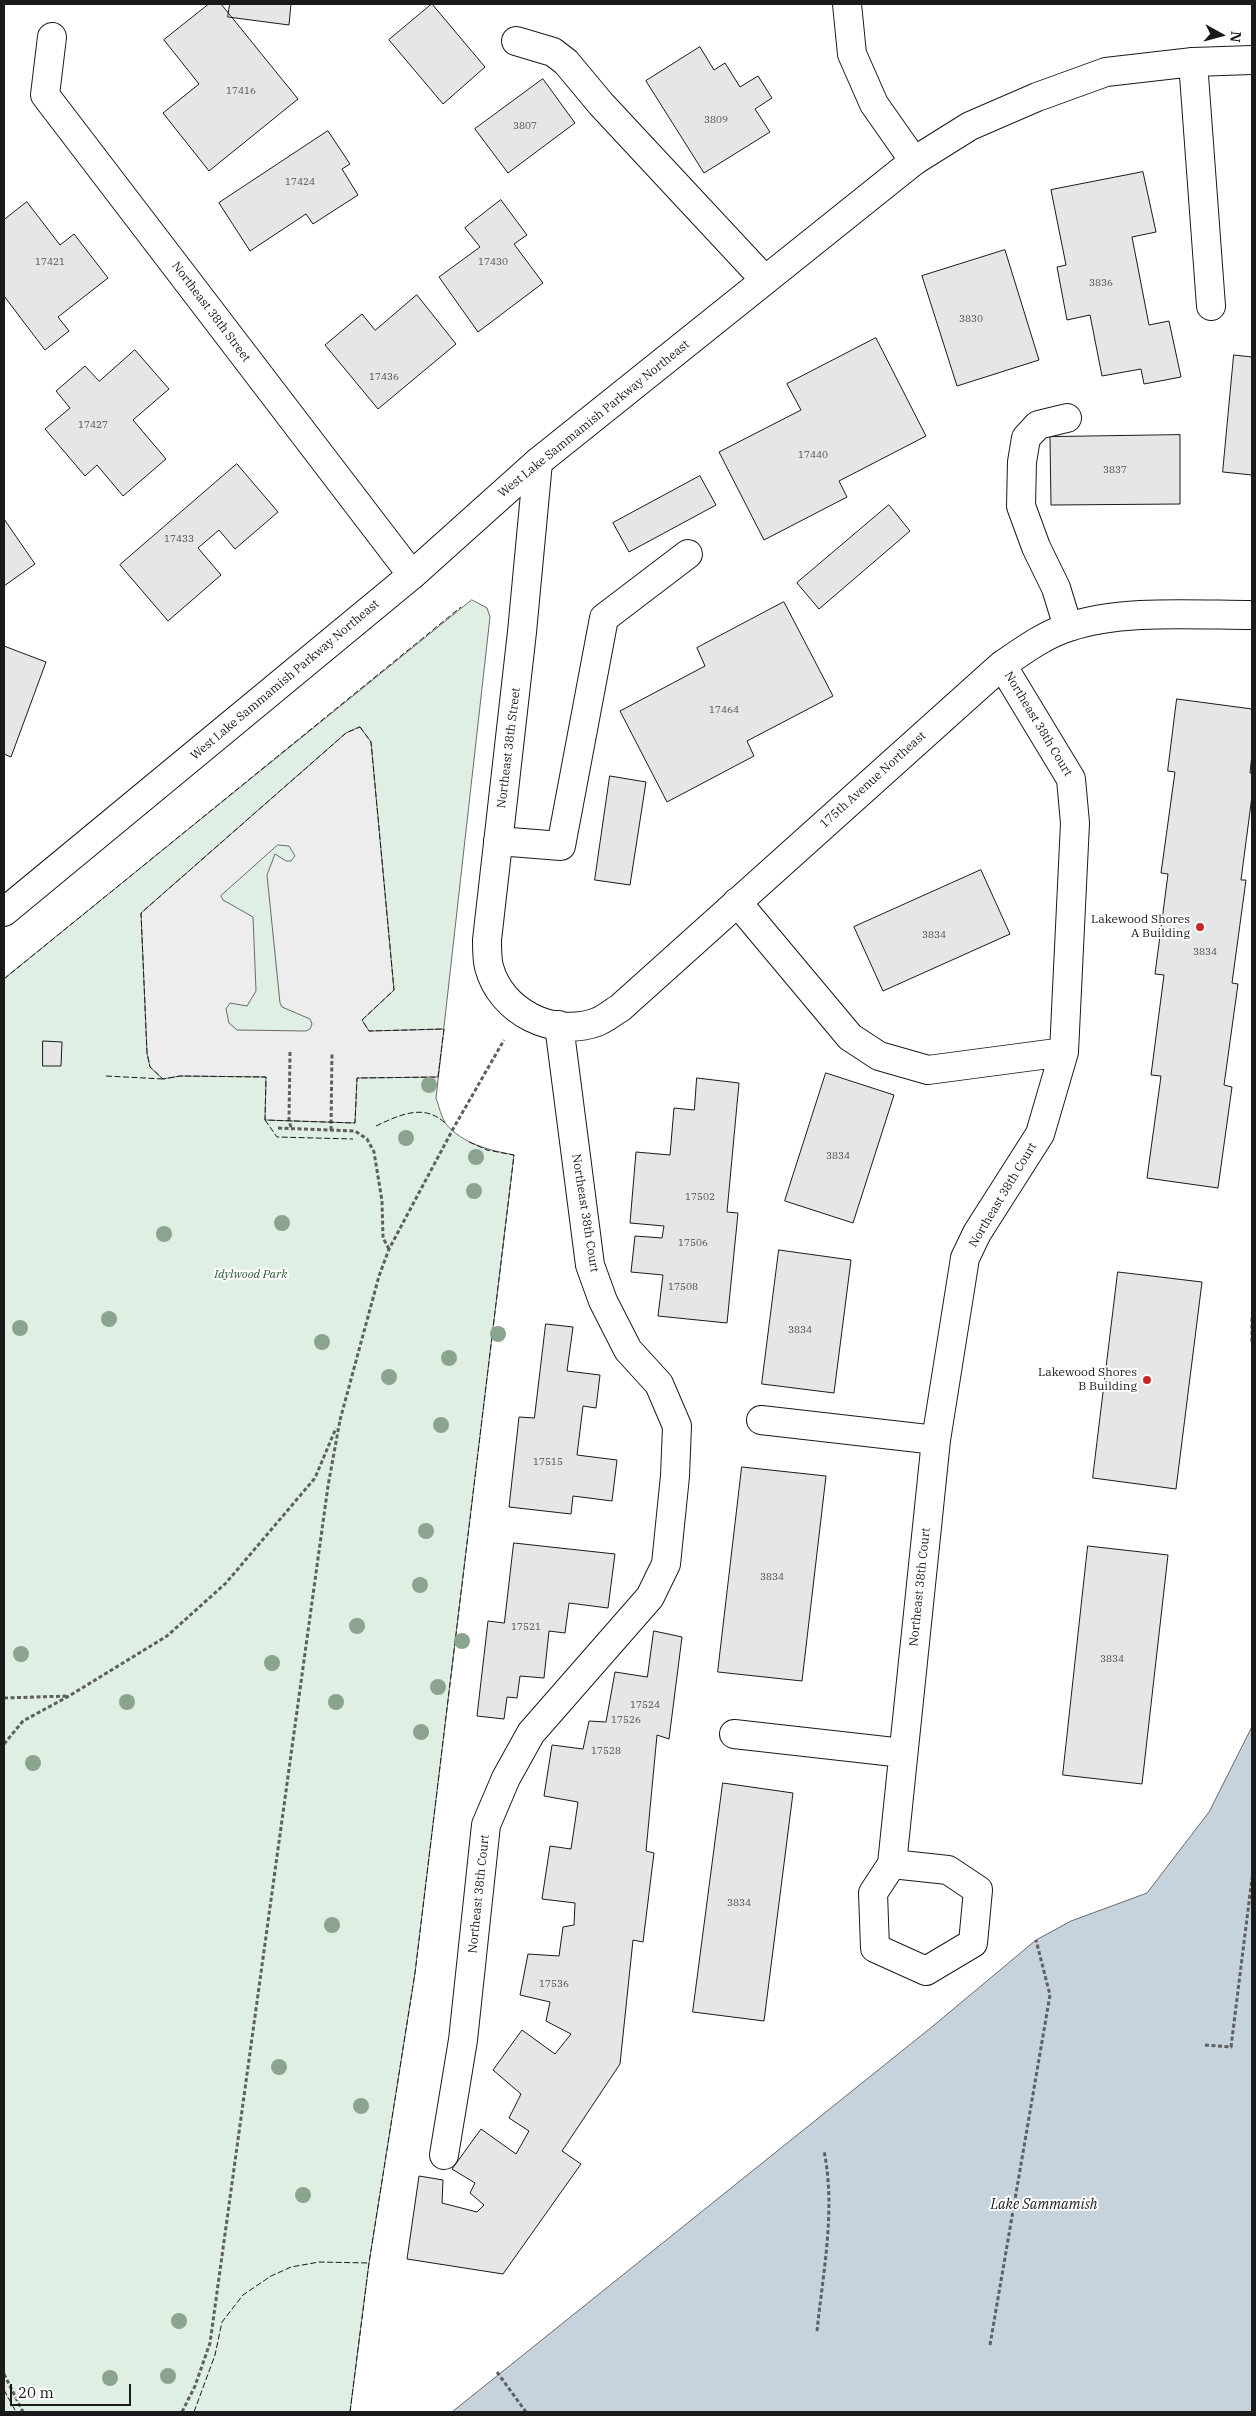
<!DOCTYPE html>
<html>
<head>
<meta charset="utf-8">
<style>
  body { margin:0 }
  #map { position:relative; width:1256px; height:2416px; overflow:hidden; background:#fff; font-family:"IBM Plex Serif",serif }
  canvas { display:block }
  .frame { position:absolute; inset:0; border:5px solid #1a1a1a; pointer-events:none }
  .north { position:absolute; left:1196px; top:10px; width:50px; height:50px; -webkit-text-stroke:4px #fff; paint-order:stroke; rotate:97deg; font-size:14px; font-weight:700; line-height:20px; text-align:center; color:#1a1a1a }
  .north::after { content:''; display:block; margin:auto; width:18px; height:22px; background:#1a1a1a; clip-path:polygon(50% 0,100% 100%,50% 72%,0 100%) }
  .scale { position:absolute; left:10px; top:2384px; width:121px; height:22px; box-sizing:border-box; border:2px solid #1a1a1a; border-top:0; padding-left:6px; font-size:15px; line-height:18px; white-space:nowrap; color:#1a1a1a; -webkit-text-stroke:4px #fff; paint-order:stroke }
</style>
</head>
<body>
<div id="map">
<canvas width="1256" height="2416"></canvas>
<div class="frame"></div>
<div class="north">N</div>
<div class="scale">20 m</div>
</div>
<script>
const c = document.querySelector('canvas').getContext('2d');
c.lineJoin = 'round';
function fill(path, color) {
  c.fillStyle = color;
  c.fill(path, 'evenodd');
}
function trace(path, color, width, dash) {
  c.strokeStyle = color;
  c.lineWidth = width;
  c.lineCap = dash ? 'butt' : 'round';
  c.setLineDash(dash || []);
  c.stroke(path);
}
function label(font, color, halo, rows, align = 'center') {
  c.font = font + ' "IBM Plex Serif",serif';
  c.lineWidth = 4;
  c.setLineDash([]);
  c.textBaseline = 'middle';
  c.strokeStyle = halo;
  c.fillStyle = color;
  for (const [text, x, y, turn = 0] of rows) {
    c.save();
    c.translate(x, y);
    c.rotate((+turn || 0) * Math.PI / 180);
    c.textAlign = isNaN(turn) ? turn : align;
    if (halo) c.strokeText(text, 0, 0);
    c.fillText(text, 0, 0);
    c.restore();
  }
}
const green = new Path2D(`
  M472,600l15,8 3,9 -54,481c3,8 5,19 10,26 17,20 43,26 68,31l-99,818 -46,290 -19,149h-346v-1433z`);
const parking = new Path2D(`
  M360,727l11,15 23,248 -32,30 7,11 75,-2 -6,48 -81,1 -2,45 -90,-3 1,-43 -86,-1 -17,3 -13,-12 -3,-14 -6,-140 205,-180zM278,845l11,1 6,10 -4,5h-5l-11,-7 -8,21 13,128 2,4 28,12 2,5 -2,5 -4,2 -69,-1 -8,-7 -3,-14 4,-6 17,3 9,-15 -3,-74 -30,-17 -2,-4z`);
const water = new Path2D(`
  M1252,1727v685h-800l481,-386 103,-86 35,-19 76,-28 62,-81z`);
const building = new Path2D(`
  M209,4h12l77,95 -89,72 -46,-58 36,-29 -35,-44z
  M230,4h61l-2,21 -61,-8z
  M432,4l53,63 -42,37 -54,-64z
  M700,47l14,23 11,-7 15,24 18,-11 14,22 -17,11 15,23 -66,41 -58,-92z
  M543,79l32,44 -67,50 -33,-44z
  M328,131l22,33 -8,5 16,26 -45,29 -7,-10 -56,37 -31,-48z
  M1143,172l13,60 -24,5 17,88 20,-4 12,56 -37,7 -3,-15 -39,7 -12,-61 -23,5 -10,-53 9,-2 -15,-75z
  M501,200l26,35 -13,9 29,39 -65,49 -39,-55 41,-30 -15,-19z
  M27,202l33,43 14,-11 34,44 -50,39 11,14 -24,19 -41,-54v-76z
  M1005,250l34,110 -82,26 -35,-110z
  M417,295l39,49 -78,65 -53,-64 37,-31 13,16z
  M876,338l50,98 -87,45 8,16 -83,43 -45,-88 82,-42 -14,-26z
  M135,350l34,39 -36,31 33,39 -43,37 -26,-31 -12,11 -40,-47 25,-21 -14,-17 29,-25 14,15z
  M1234,355l18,2v118l-29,-3z
  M1180,435v69l-129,1 -1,-68z
  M237,464l41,48 -43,37 -16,-19 -21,18 23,27 -53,46 -48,-56z
  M700,476l16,29 -87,47 -16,-29z
  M889,505l21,26 -91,78 -22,-26z
  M4,519l31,45 -31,22z
  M784,602l49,94 -86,45 7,15 -87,46 -47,-91 85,-45 -8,-18z
  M4,646l42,16 -35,95 -7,-3z
  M1177,699l75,10v45l-2,19h2v23l-11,84h5l-14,103 6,1 -14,101 8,2 -14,101 -71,-10 14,-102 -10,-1 13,-100 -9,-1 13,-100 -7,-1 14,-101 -7,-1z
  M610,776l36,6 -16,103 -35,-5z
  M981,870l29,64 -127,57 -29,-64z
  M43,1041l19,1 -1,24h-18z
  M826,1073l68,22 -41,128 -68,-22z
  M697,1078l42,5 -12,129 11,1 -11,110 -69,-7 5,-41 -32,-3 4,-36 27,2 2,-12 -34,-3 6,-71 34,3 4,-47 20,2z
  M779,1250l72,10 -17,133 -72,-9z
  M1118,1272l84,10 -26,207 -83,-11z
  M546,1324l27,3 -6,44 33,4 -4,33 -13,-2 -6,49 40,5 -5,41 -39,-5 -2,18 -62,-7 10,-90 15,1z
  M742,1467l84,9 -24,205 -84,-9z
  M514,1543l101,11 -7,54 -39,-5 -4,30 -16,-2 -5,47 -24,-2 -3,22 -10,-1 -3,22 -27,-3 11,-95 16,2z
  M1088,1546l80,9 -26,229 -79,-9z
  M654,1631l28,6 -13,102 -12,-4 -11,116 8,2 -11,89 -10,-2 -13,124 -58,87 19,13 -78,110 -96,-15 12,-83 24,4 -1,23 35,9 7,-7 -14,-12 5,-10 -23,-14 29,-40 35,25 13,-23 -20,-13 12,-24 -28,-24 29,-40 33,24 16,-20 -25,-13 4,-19 -30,-7 8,-41 31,2 4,-29 11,-2 1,-22 -33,-4 8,-53 21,3 7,-47 -34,-6 8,-51 31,4 6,-28 17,1 9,-50 32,5z
  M723,1783l70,10 -29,228 -71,-9z`);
const path = new Path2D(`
  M290,1052l-1,69 3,9
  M278,1128l77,3 12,8 7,13 8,49 1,37 6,11
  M331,1130l1,-78
  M1252,1318v25
  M340,1420l39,-144 10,-27 64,-120 51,-89
  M4,1698l64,-2
  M4,1744l19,-23 46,-25 98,-60 59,-53 89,-105 21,-50
  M1205,2045l26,2 21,-169
  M817,2331c6,-59 19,-122 7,-180
  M990,2345l60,-350 -14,-55
  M497,2372l29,40
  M4,2374l19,38
  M182,2412l13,-26 15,-43 118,-857 12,-66`);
const minor = new Path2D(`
  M847,4l5,50 22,50 40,57
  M52,37l-7,58 367,480
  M516,41l37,11 13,10 35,42 164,176
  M1193,62l18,244
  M1067,418l-29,7 -12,13 -4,24 -1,44 15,41 20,41 12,39
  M538,462l-16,170 -35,308c0,9 0,19 2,27 12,45 64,71 108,55 8,-3 16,-10 23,-14l382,-343c22,-15 42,-30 67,-38 51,-18 128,-12 183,-12
  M498,841l63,5 43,-228 84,-64
  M737,902l113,135 29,19 49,14 136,-18
  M761,1420l175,20
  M734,1734l169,19
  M892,1864l56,6 30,20 -5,53 -47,28 -51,-23 -2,-55 19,-29 44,-424 29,-182 12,-25 63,-99 24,-82 11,-229 -4,-44 -69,-114
  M444,2155l19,-115 23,-215 20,-47 25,-45 119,-136 16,-33 9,-88 2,-50 -18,-42 -31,-34 -25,-49 -13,-36 -31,-240`);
const major = new Path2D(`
  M4,912l408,-337 126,-113 376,-301 56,-35 67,-29 69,-25 87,-10 59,-2`);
const fence = new Path2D(`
  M360,727l11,15 23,248 -32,30 7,11 75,-2 -6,48 -81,1 -2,45 -90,-3 1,-43 -86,-1 -17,3 -13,-12 -3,-14 -6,-140 205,-180z
  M4,979l457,-372
  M106,1076l57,3
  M265,1120l12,17 76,2
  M376,1126c23,-11 48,-23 69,-3
  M4,2390l12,22
  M194,2412l21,-57 7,-33 21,-27 28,-19 20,-9 28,-5 50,1
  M350,2412l19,-149 46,-290 99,-818 -27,-5 -20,-9`);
const trees = [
  [429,1085],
  [406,1138],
  [476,1157],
  [474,1191],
  [282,1223],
  [164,1234],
  [109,1319],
  [20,1328],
  [498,1334],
  [322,1342],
  [449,1358],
  [389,1377],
  [441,1425],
  [426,1531],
  [420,1585],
  [357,1626],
  [462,1641],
  [21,1654],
  [272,1663],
  [438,1687],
  [127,1702],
  [336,1702],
  [421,1732],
  [33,1763],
  [332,1925],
  [279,2067],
  [361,2106],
  [303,2195],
  [179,2321],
  [168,2376],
  [110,2378]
];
const markers = [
  [1200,927,5,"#c62828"],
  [1147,1380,5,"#c62828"]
];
const numberNames = [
  ["17416",241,91],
  ["3809",716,120],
  ["3807",525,126],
  ["17424",300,182],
  ["17421",50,262],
  ["17430",493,262],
  ["3836",1101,283],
  ["3830",971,319],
  ["17436",384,377],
  ["17427",93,425],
  ["17440",813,455],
  ["3837",1115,470],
  ["17433",179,539],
  ["17464",724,710],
  ["3834",934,935],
  ["3834",1205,952],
  ["3834",838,1156],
  ["17502",700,1197],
  ["17506",693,1243],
  ["17508",683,1287],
  ["3834",800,1330],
  ["17515",548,1462],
  ["3834",772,1577],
  ["17521",526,1627],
  ["3834",1112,1659],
  ["17524",645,1705],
  ["17526",626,1720],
  ["17528",606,1751],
  ["3834",739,1903],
  ["17536",554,1984]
];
const streetNames = [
  ["Northeast 38th Street",211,312,53],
  ["West Lake Sammamish Parkway Northeast",594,419,-39],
  ["West Lake Sammamish Parkway Northeast",285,680,-40],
  ["Northeast 38th Court",1038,724,59],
  ["Northeast 38th Street",509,748,-83],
  ["175th Avenue Northeast",873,780,-42],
  ["Northeast 38th Court",1003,1195,-59],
  ["Northeast 38th Court",585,1213,81],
  ["Northeast 38th Court",920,1587,-84],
  ["Northeast 38th Court",479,1894,-84]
];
const poiNames = [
  ["Lakewood Shores",1190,920],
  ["A Building",1190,934],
  ["Lakewood Shores",1137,1373],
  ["B Building",1137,1387]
];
const parkNames = [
  ["Idylwood Park",251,1275]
];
const waterNames = [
  ["Lake Sammamish",1044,2205]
];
fill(green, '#e0efe3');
trace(green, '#6a6a6a', 1);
fill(parking, '#ededed');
trace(parking, '#6a6a6a', 1);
fill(water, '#c6d2dc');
trace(water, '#6a6a6a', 1);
fill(building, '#e6e6e6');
trace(building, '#1a1a1a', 1);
trace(minor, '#1a1a1a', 30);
trace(major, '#1a1a1a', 30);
trace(path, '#5f5f5f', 3, [4, 2.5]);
trace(minor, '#fff', 28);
trace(major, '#fff', 28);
trace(fence, '#1a1a1a', 1, [6, 2.5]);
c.fillStyle = '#8aa48f';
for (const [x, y] of trees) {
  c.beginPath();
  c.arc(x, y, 8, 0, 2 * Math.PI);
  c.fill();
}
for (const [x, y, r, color] of markers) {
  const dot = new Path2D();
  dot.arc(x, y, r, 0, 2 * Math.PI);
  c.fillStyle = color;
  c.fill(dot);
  trace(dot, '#fff', 2);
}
label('10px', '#4d4d4d', null, numberNames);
label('12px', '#1a1a1a', '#fff', streetNames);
label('12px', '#1a1a1a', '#fff', poiNames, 'right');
label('italic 12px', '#2b5a34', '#fff', parkNames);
label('italic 14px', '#1a1a1a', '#fff', waterNames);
</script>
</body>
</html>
